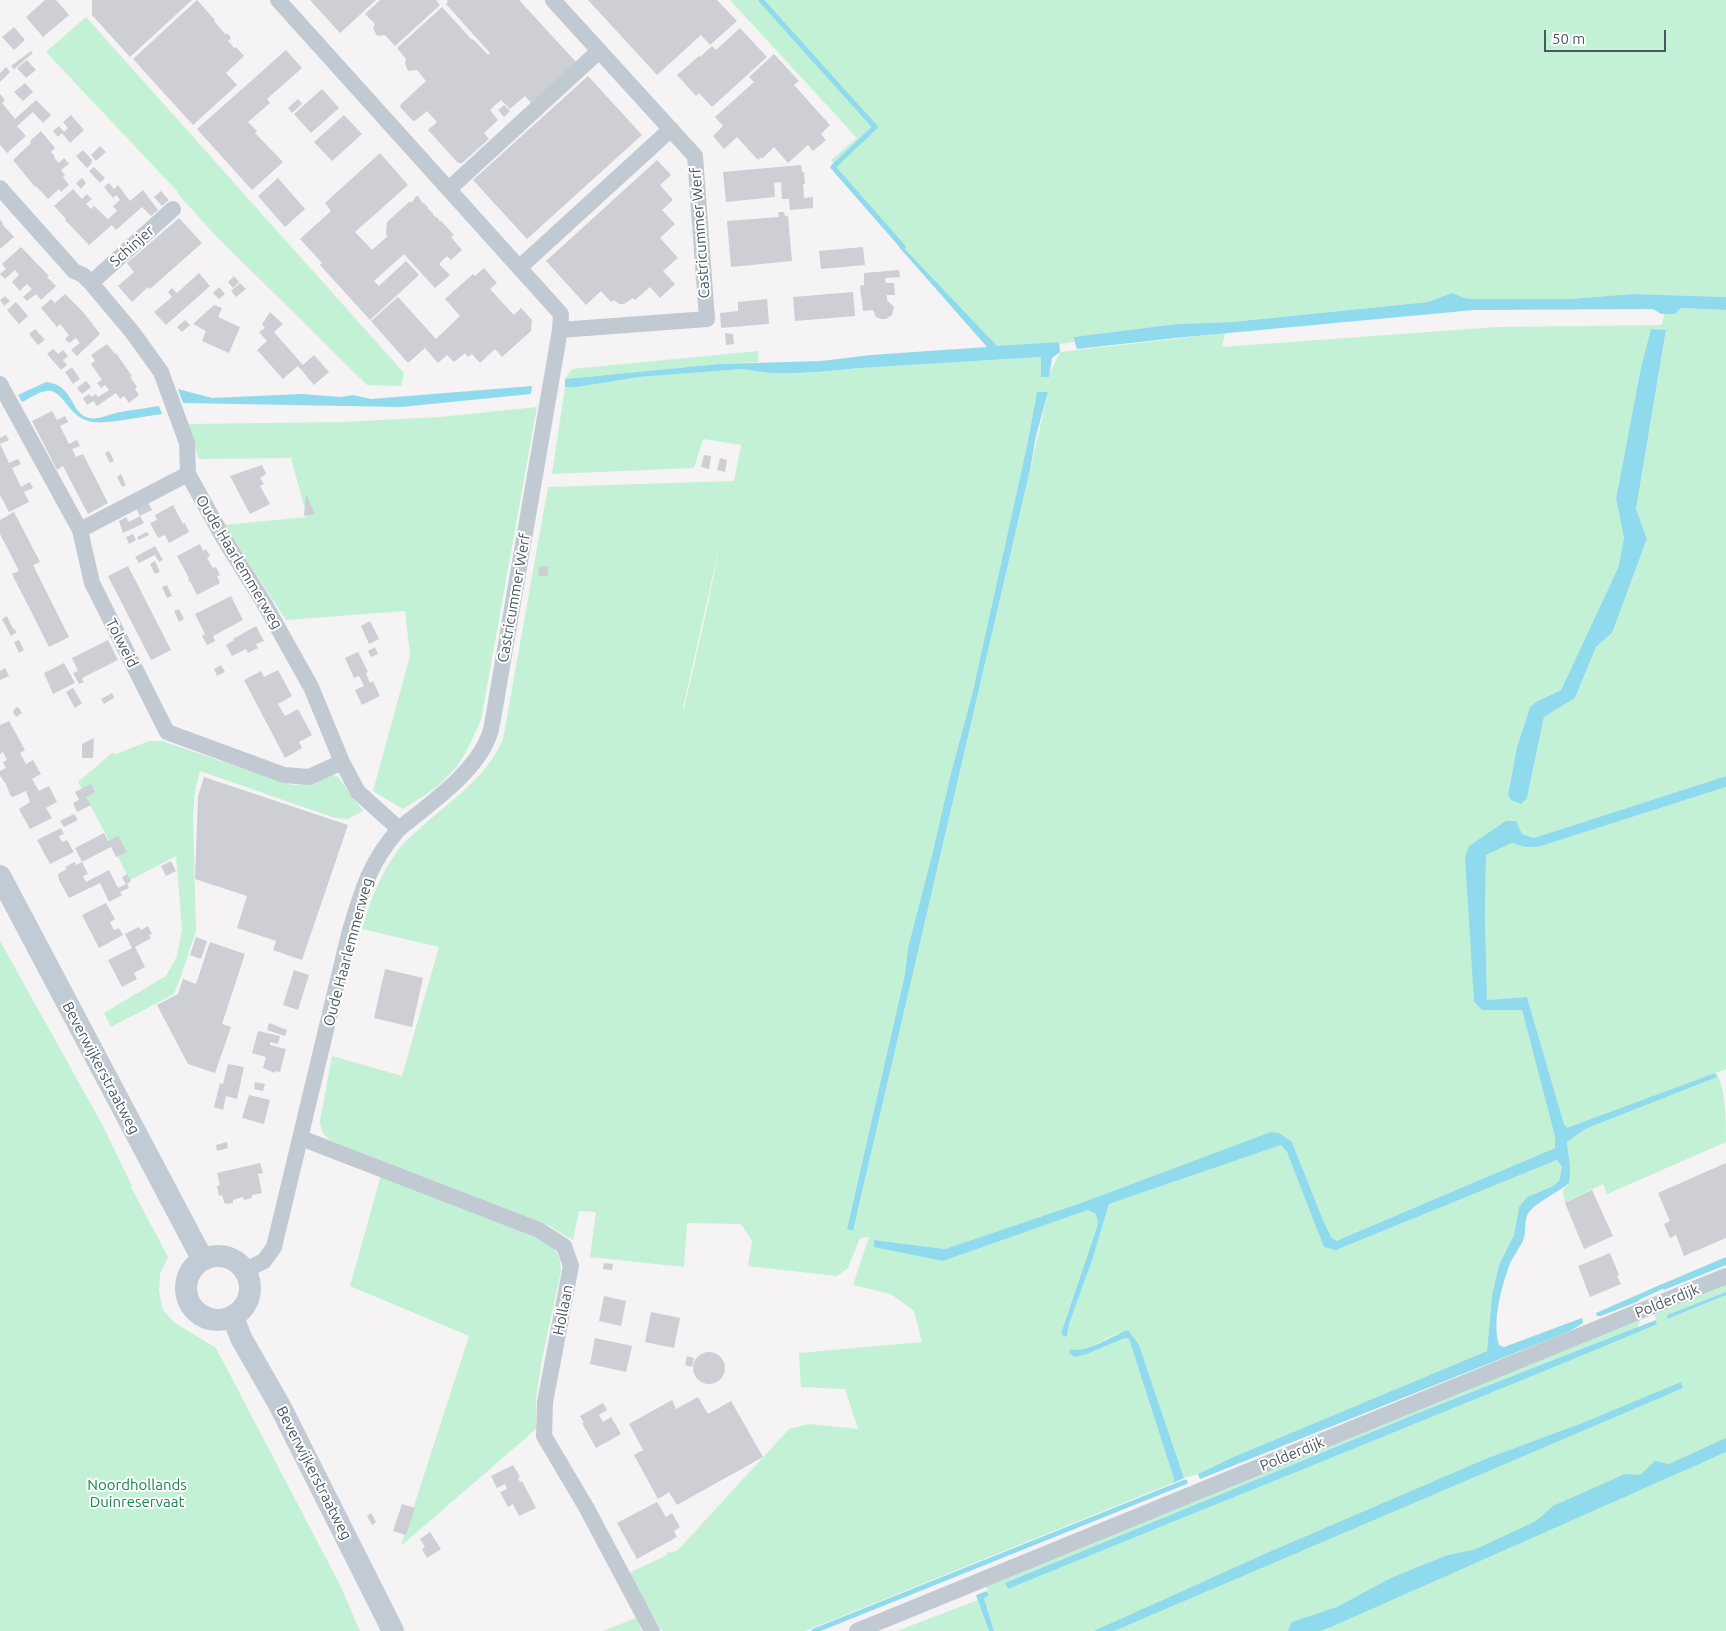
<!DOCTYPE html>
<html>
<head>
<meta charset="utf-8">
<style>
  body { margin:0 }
  #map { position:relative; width:1726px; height:1631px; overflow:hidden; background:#f5f3f3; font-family:Ubuntu,sans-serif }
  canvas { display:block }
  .scale { position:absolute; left:1544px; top:30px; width:122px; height:22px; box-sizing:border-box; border:2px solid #4a5661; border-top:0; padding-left:6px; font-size:15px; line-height:18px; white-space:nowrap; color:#4a5661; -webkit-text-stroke:4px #fff; paint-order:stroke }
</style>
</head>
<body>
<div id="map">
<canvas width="1726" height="1631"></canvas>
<div class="scale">50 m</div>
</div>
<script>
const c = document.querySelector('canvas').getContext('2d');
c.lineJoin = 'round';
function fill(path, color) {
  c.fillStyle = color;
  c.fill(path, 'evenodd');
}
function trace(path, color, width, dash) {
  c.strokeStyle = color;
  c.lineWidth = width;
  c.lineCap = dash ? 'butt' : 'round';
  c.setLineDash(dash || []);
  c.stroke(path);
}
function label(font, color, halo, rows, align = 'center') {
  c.font = font + ' Ubuntu,sans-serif';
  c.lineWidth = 4;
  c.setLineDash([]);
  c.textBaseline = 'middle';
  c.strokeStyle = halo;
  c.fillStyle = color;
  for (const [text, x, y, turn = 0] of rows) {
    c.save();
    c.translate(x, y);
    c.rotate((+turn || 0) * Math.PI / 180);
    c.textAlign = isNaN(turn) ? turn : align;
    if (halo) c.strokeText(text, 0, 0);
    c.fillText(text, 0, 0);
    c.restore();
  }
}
const green = new Path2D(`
  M730,0h996v297l-94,-3 -62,5h-96l-10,-1 -12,-5 -24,9 -196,20 -55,2 -104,13 1,5 -14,2 -1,-2 -62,5 -94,-100 -72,-87 26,-22z
  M86,17l318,356 -3,13 -34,-1 -152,-150 -38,-42 1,-1 -132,-140z
  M1681,308l45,2v466l-192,62 -12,-4 -53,12 5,156 8,8h40l33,127v11l-219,93 -5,-4 -8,-17 -31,-78 -208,60 -139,47 -70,-9 68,21 145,-51 8,4 2,10 -37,108 3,5 3,-1 2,-12 23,-63 17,-57 172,-59 6,7 49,98 221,-90 5,7 -3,14 -6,5 -26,11 -8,10 -5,28 -15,30 -7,30 -5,56 -256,107 -33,16 -14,4 -45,-133 -19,-13 -32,16 -11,3 -3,6 10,-2 41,-17 4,1 45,140 -1,4 -368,148h-143l-33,-58 38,-18 -1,-2 11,-2 112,-122 20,-5 49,5 -13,-40 -44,-2 -2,-34 123,-11 -8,-31 -23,-17 -38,-9 16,-48 -9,1 -12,30 -11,8 -89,-10 4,-25 -11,-17 -54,-1 -3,44 -94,-10 6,-45 -17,-1 -6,29 -25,-15 -214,-83c-10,-5 -13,-10 -14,-21l12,-65 70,20 37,-129 -77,-18c8,-28 19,-57 37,-80 4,-6 10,-11 16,-16 31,-30 71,-53 88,-94l45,-252 186,-6 7,-36 -38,-6 -9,29 -142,6 13,-87h12l62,-10 104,-8c39,10 79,2 118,-1 60,-4 120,-7 180,-11l1,17 6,3 12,-25 165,-19 -3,14 275,-20 165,-2 2,-11h11zM1651,329l15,2 -30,178 11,31 -35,93 -16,14 -21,51 -31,19 -17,81 -19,-3 9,-48 13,-40 6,-5 25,-12 57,-122 6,-30 -8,-39 25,-132zM1037,392l11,1 -195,838 -6,-2 58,-255 3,-26 25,-97 18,-78 21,-78 56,-254zM721,539l-15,74 -22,96 -1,-1z
  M758,351l1,11 -40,2 -154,15 7,-10z
  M537,407l-56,313c-9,19 -16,39 -31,54 -12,14 -31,25 -47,35l-30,-18 37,-135 -5,-45 -119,9 -62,-95 83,-8 -16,-59 -92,1 -12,-35 155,-2 98,-5z
  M149,741h13l130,44 18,-1 21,-11 7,4 25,34 -15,8 -13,-1 -135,-47 -5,20 -2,24 3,116 -15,45 -7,18 -63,33 -7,-14 62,-37 11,-20 5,-27 -6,-73 -46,24 -52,-98 34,-29 4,1z
  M1726,787v282l-10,4c10,13 10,51 10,69l-119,52 -4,-10 -38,19 -2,-12 6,-8 -2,-41 18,-13 131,-52 -1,-4 -148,56 -3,-5 -37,-127 -40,3 -2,-83 1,-62 26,-12 13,4h13z
  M0,941l102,183 30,62 -1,1 37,70 -8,17 -1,17 4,19 12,13 41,25 124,237 20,46h-360z
  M381,1175l161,65c15,10 18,13 19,31l-19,88 -6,40v30l-135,117 68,-210 -119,-50z
  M1726,1282v10l-59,23 2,4 57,-24v336h-732l-10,-34 5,-2 -4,-13 656,-263 -4,9 -214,83 -417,172 2,6 649,-266 -3,-10z
  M978,1600l11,31h-92z
  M636,1618l6,13h-39z`);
const water = new Path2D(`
  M899,247h4l94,99 62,-4 1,10 -8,6 -3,19h-8v-20c-60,4 -120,7 -180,11 -39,3 -79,10 -118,1l-104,8 -62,10h-12v-8l154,-15 102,-3 50,-6 116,-8z
  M1452,293l12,5 10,1h96l62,-5 94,3v13l-45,-2 -6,6h-14l-8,-5 -179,1 -299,28 -98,11 -4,-12 104,-13 55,-2 196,-20z
  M1651,329l15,1 -30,179 11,30 -35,94 -16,14 -21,51 -31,19 -17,81 -6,6 -10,-4 -3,-5 9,-48 13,-40 6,-5 25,-12 57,-122 6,-30 -8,-39 25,-132z
  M46,382c29,3 23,31 43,36 10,2 21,-4 31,-6 13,-2 26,-4 39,-6l3,8c-17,2 -53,10 -69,8 -24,-2 -30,-34 -46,-31 -9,1 -17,7 -25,11l-4,-7z
  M532,386l-1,8 -130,13 -218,-4 -5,-14 34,9 89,-4 40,3 12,-2 18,4z
  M1037,392h11l-12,44 -6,34 -177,761 -6,-2 58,-255 3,-26 25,-97 18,-78 21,-78 56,-254z
  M1726,776v11l-188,60h-13l-13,-4 -26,12 -1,62 2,83 40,-3 37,127 3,4 148,-55 2,4 -132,52 -18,13c1,15 5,26 2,41 -12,10 -31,18 -40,29 -5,7 -3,18 -5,26 -4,10 -11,18 -15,28 -8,23 -17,55 -10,79l5,2 78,-29 1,5 -13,8 -370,148 -2,-5 33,-16 256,-107 5,-56 7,-30 15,-30 5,-28 8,-10 26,-11 6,-5 3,-14 -5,-7 -221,90 -12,-3 -37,-95 -6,-7 -172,59 -17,57 -23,63 -2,12 -3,1 -3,-4 37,-109 -2,-10 -8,-4 -145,51 -69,-14v-7l71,9 139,-47 187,-70 8,1 13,9 31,78 8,17 5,4 219,-93v-11l-33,-127h-40l-8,-8 -9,-145 4,-11 37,-25h10l6,13 12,4z
  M1726,1257v8l-62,25 -4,-5z
  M1726,1292v3l-58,24 -1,-4z
  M1637,1295l2,6 -38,15h-4l-1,-3z
  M1656,1320l1,4 -21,9c-209,87 -419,170 -628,256l-3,-6 418,-172z
  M1128,1330l11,15 45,133 -11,5 1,-4 -45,-140 -4,-1 -41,17 -10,2 -5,-5 2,-3c16,5 41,-14 57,-19z
  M1681,1382l2,6 -569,243h-20l166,-75 228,-98 97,-36z
  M1726,1438v14l-395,175 -11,4h-32l4,-9 45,-15 56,-30 52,-21 31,-7 60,-28 17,-15 72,-32 15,1 15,-14 14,3z
  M987,1591l2,4 -5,3 10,33h-5l-13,-36z`);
const stream = new Path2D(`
  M761,0l114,127 -42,40 70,80
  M1637,1298l24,-11
  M814,1631l371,-149`);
const building = new Path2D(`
  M45,0h11l13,15 -26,22 -17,-20z
  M92,0h100l-62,57 -38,-42z
  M197,0l18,20 -1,1 12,14 1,-2 4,5 -3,3 3,3 3,4 2,-1 8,9 -18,17 11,12 -44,40 -60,-66z
  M310,0h66l-36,33z
  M380,0h56l4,5 -45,41 -10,-11 -8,1 -4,-8 2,-4 -10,-10z
  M447,0h72l57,62 -45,41 -6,-7 -15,13 -9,-9 -6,5 -5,5 8,10 -14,13 5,6 -27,24h-4l-30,-33 9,-8 -10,-11 -11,9 -3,1 -13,-14 1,-3 25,-23 -9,-11 -9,1 -3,-8 1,-4 -9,-11 45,-41 30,33 1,-1 15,16 2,-2 -44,-49 2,-2z
  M588,0h129l20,21 -27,24 -9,-10 -44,40z
  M14,27l11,13 -11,10 -12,-13z
  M740,28l27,29 -55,50 -13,-14 -3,3 -19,-21 22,-19 1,1 12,-11 4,4z
  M286,50l16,18 -35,31 3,4 -22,19 9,9 -2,2 28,29 -31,28 -55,-61z
  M31,51l2,2 -19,16 -3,-3z
  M774,54l25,27 -5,4 36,40 -9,9 5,6 -13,11 -5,-6 -20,18 -14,-16 -12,12 -1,-2 -3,3 -21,-23 -13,12 -11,-13 10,-10 -8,-9 39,-35 -5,-5z
  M27,60l9,10 -10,8 -9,-10z
  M6,67l4,5 -10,10v-9z
  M588,76l54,59 -115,104 -54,-59z
  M25,83l8,9 -10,9 -9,-9z
  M322,89l17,19 -28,25 -17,-19z
  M0,94l5,6 -3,3 13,16 21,-19 15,15 -8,8 -10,-11 -16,14 9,10 -19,17 -7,-8z
  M298,99l4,5 -10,9 -4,-5z
  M504,105l6,6 -6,6 -6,-7z
  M71,115l13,15 -14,13 -8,-10 -4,4 -5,-6 6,-5 5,6 4,-4 -5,-6z
  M344,115l18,19 -30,27 -18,-19z
  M41,131l14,17 -4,4 4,5 -1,1 5,5 5,-5 5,6 -8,6 4,5 -2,2 6,8 -8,7 -2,-3 -11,10 -12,-13 -1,1 -22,-27 18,-17 -1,-2z
  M100,146l6,6 -10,9 -5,-6z
  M83,150l9,10 -1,4 -4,4 -11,-12z
  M380,153l28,32 -53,47 17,18 16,-14 -2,-2 1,-12 22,-20h3l4,-6h2l4,6 6,5v2l5,4v2l6,4v2h2l13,14 -3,2 11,13 -11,10 -4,-4 -8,8 11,11 -15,13 -31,-34 -30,27 5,5 27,-25 13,14 -49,45 -50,-55 2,-2 -22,-24 31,-28 -6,-8z
  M657,160l14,15 -11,10 13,15 -11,10 13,14 -15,14 18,20 -15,13 12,13 -15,14 -10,-11 -15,13 -2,-2 -9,6h-5l-5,-4 -3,2 -10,-11 -15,14 -40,-44z
  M801,165l1,7h2l1,12h-2l1,14 9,-1v11l-23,2 -1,-11h-7l-1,-17 -7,1 1,14 -49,5 -3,-30z
  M94,167l11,11 -5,5 -11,-12z
  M82,178l4,5 -5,6 -5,-6z
  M278,178l27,31 -20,18 -27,-31z
  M109,183l5,6 4,-4 12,16 13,-11 15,20 -7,6 -9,-9 -26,23 -4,-5 -23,20 -24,-25 1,-1 -12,-13 19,-17 9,10 5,-5 5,5 -6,5 5,5 3,-3 14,13 9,-8 -4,-5 7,-6 -4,-5 -3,3 -9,-11z
  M161,191l8,9 -7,6 -8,-9z
  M778,212h6l1,4h3l4,45 -61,6 -4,-46 52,-4z
  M179,218l23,25 -52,46 -2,-2 -16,15 -14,-16 16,-14 -7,-9z
  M0,219l3,4 -1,1 12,13 -14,12z
  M21,247l28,29 -2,1 9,9 -15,14 -5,-6 -9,7 -4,-4 9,-8 -5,-5 -7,7 -8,-9 7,-7 -4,-5 -10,9 -5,-5 6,-5 -4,-5z
  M863,247l2,18 -44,4 -2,-18z
  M484,268l13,15 -7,6 20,22 4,4 7,-7 11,12 -1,11 -29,26 -7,-8 -15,14 -8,-9 -4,3 -3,-4 -11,9 -7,-7 -9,8 -13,-15 -17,15 -37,-42 27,-24 38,42 24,-23 -15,-17 28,-25 2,2z
  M899,270l1,7 -15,1 1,5h8l1,12h-8v5l7,7 -2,8 -6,4h-5l-5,-2 -3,-7 -10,1 -3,-25 4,-1v-12z
  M199,273l11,13 -44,39 -12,-13 18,-15 -4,-5 4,-4 5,5z
  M234,276l5,6 -6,6 -5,-6z
  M240,283l6,6 -10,8 -5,-6z
  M219,287l6,7 -6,5 -6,-6z
  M853,292l2,24 -60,5 -2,-24z
  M65,294l19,19 16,21 -23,22 -6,-6 9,-7 -4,-5 -7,5 -4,-4 4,-4 -9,-11 -3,3 -16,-19 10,-9 4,4z
  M5,296l5,5 -6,5 -4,-6z
  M767,299l2,25 -48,4 -1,-15 18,-2v-9z
  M16,302l12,14 -9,8 -12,-14z
  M214,305l8,3 -4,9 22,10 -11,26 -27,-12 4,-10 -13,-7z
  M270,312l13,12 -9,8 29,33 11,-10 15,17 -15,13 -16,-19 -15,13 -26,-29 10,-9 -8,-9 6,-4 -3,-4z
  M185,320l5,5 -8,7 -5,-5z
  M35,329l10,11 -7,5 -9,-11z
  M725,333l8,1 1,10 -8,1z
  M107,344l8,10 1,-1 16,23 -2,1 7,10 -2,2 4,6 -10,8 -5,-7 -4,3 -4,-6 -19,13 -4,-5 -6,4 -4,-7 6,-4 2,3 5,-3 2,3 11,-7 -4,-5 -4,3 -4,-5 5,-3 -11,-16 4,-3 -4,-6z
  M53,349l5,5 5,-4 5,6 -5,4 4,5 -6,5 -14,-16z
  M72,367l8,12 -7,5 -8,-12z
  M86,381l5,6 -9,7 -5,-6z
  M52,411l5,9 8,-4 3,6 -8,4 9,18 8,-4 3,6 -8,3 4,8 7,-3 25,49 -20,11 -25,-48 -6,4 -25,-49z
  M6,435l3,5 -9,4 9,19 9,-4 3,5 -9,4 9,19 9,-5 3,6 -9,4 5,10 -20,10 -9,-17v-57z
  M109,451l5,10 -4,2 -5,-10z
  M704,455l7,1 -2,13 -8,-2z
  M720,458l7,2 -2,12 -8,-2z
  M262,465l4,9 -6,4 4,6 -4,2 10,18 -20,10 -20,-38z
  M121,474l5,11 -4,2 -5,-10z
  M306,494l9,20 -11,2z
  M148,502l4,8 -12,6 -4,-8z
  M173,505l10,19 2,-1 4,9 -20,11 -4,-8 -7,3 -8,-15 7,-3 -2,-5z
  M14,512l26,50 -7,3 36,72 -20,10 -37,-73 7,-3 -19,-37v-14z
  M140,516l4,7 -21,10 -4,-12 7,-4 3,5z
  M147,532l2,3 -10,5 -2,-3z
  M133,534l3,6 -7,4 -3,-7z
  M200,544l3,7 3,-2 4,7 -3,2 6,10 3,-1 4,8 -3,1 3,7 -23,12 -7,-14 -1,1 -1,-3 1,-1 -12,-22z
  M155,546l8,14 -4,2 -4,-7 -16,8 -4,-6z
  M155,561l5,11 -5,2 -5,-10z
  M128,566l43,84 -20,10 -43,-84z
  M548,566v10h-9l-1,-9z
  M167,585l5,11 -5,2 -5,-11z
  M231,596l12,24 -30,16 2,5 -8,4 -5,-9 3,-2 -10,-20z
  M179,609l5,10 -5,3 -5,-11z
  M7,616l5,11 5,5 -6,4 -9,-17z
  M370,621l9,18 -10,5 -8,-18z
  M256,626l8,15 -8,3 2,4 -10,5 -2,-4 -14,7 -6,-11 8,-5 -1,-1z
  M19,640l5,10 -5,3 -5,-11z
  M108,640l10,20 -36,18 2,4 -5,2 -6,-11 5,-2 -6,-13z
  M375,647l3,7 -7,3 -3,-6z
  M358,652l10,20 -2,1 4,10 3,-2 7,15 -18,9 -7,-15 9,-4 -5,-10 -5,2 -9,-20z
  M64,663l11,20 -22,11 -9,-21z
  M221,665l4,7 -8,4 -3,-7z
  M5,668l4,8 -9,4v-9z
  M278,670l14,26 -14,8 7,12 13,-7 14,26 -13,7 3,6 -17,10 -41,-78 17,-9 3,6z
  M73,688l9,15 -7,5 -9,-16z
  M112,693l2,5 -10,6 -3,-5z
  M18,707l4,6 -6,4 -3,-5 2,-4z
  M9,721l16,29 -5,3 6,11 7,-4 8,14 -9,5 7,12 10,-5 8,16 -11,6 6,10 -22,11 -11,-20 11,-7 -4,-11 -13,6 -3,-2 -4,-11 -6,-8v-5l6,-3 -3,-6 4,-2 -4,-8 -3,2v-29z
  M94,738l-1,20h-11v-14z
  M204,777l144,48 -46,135 -29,-10 3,-9 -39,-13 10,-32 -52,-17 3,-83z
  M91,784l4,8 -9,5 5,8 -14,7 -4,-9 6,-3 -4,-8z
  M74,814l4,6 -14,7 -4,-6z
  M61,828l3,6 -5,2 3,6 5,-2 7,12 -24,12 -13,-24z
  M104,833l4,8 10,-5 9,16 -11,5 -5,-10 -29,15 -7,-14z
  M171,861l5,10 -10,5 -5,-10z
  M75,862l1,3 6,-3 6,12 -5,2 3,6 23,-12 9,18 8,-4 -4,-7 5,-3 4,7 -4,3 2,4 -9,4 2,3 -13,7 -9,-19 -31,15 -10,-18 -1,-6 9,-5 -2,-2z
  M106,903l9,16 -5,3 4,8 5,-2 4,7 -24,13 -17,-33z
  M148,926l4,8 -3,1 2,3 -16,9 10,20 -11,6 3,6 -15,8 -14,-27 24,-12 -7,-14 14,-7 2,3z
  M196,937l11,4 -6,18 -11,-4z
  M210,942l35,12 -23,70 9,3 -16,46 -27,-9 -31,-59 21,-11 5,-15 13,5z
  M385,969l38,9 -11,49 -38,-9z
  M294,970l15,5 -11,35 -15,-5z
  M269,1023l18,7 -2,6 -18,-6z
  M258,1031l22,5 -2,8 -8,-2v3l16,4 -6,23 -4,-1 -1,2 -12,-5 3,-11 -14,-4z
  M228,1064l16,3 -7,32 -11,-3 -3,14 -9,-3 6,-24 3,1z
  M255,1082l10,2 -2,7 -9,-2z
  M249,1095l21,5 -6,24 -22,-6z
  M227,1142l1,6 -11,3 -1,-6z
  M260,1163l3,10 -5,1 4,19 -10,2v3l-8,2 -1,-3 -10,3v3l-8,1 -3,-9 -3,1 -2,-10 3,-1 -3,-12z
  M1726,1163v75l-42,18 -8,-21 -6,3 -6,-14 6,-3 -12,-28z
  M1592,1190l21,46 -29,13 -19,-46z
  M1610,1253l9,22 -2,1 4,8 -31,13 -12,-31z
  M604,1263l9,1 -1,6 -9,-1z
  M604,1296l22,5 -5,25 -22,-5z
  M651,1312l29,6 -6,30 -29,-6z
  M595,1338l37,8 -6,26 -36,-8z
  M693 1368a16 16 0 1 1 32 0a16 16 0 1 1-32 0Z
  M687,1356l7,2 -2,9 -7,-2z
  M698,1397l10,17 23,-13 32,56 -86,48 -8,-13 -11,7 -24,-44 9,-5 -14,-26 43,-24 4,9z
  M603,1403l4,7 -8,5 4,7 8,-5 10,17 -25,14 -14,-25h2l-4,-7z
  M513,1465l7,12 -2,1 2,4 2,-1 14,27 -17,8 -6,-12 -5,3 -8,-15 7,-3 -2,-5 -8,4 -6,-12z
  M657,1502l9,15 6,-4 8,14 -6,4 3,6 -40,22 -20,-36z
  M402,1504l13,4 -9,27 -13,-4z
  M371,1513l5,9 -4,3 -5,-9z
  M430,1532l11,17 -14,9 -5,-9 3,-2 -5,-8z`);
const street = new Path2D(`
  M278,0l283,314 -1,16 -67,389c-1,6 -2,13 -5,19 -14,36 -60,67 -89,91
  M553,0l142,156 12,163 -147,11
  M0,188l74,83 9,4 8,8 42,50 28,39 26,71 1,31 36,65 40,64 47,84 31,75 16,30 41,37c-30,34 -37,62 -50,105l-75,313 -10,14 -18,9
  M449,189l150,-138
  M520,267l151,-138
  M91,283l82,-74
  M0,384l80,146 12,53 75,149 117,43 25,2 33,-15
  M80,530l108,-56
  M301,1138l238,92 25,16 7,20 -26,136 -1,34 42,71 66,124
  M857,1631l869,-355`);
const secondary = new Path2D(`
  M0,876l203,384
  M186 1288a32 32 0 1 1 64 0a32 32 0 1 1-64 0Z
  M233,1317l8,21 39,68 113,225`);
const streetNames = [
  ["Castricummer Werf",700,233,-94],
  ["Schinjer",132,246,-42],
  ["Oude Haarlemmerweg",239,562,59],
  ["Castricummer Werf",514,598,-80],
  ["Tolweid",122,643,63],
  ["Oude Haarlemmerweg",348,952,-75],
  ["Beverwijkerstraatweg",101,1068,62],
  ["Polderdijk",1667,1301,-22],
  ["Hollaan",563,1310,-79],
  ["Polderdijk",1292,1454,-22],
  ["Beverwijkerstraatweg",314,1473,63]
];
const parkNames = [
  ["Noordhollands",137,1485],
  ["Duinreservaat",137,1502]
];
fill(green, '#c3f1d5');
fill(water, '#90daee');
trace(stream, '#90daee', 5);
fill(building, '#cdcfd5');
trace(street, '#c1cad2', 16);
trace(secondary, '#c1cbd6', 22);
label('15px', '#4a5661', '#fff', streetNames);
label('15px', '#17864f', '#fff', parkNames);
</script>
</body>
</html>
